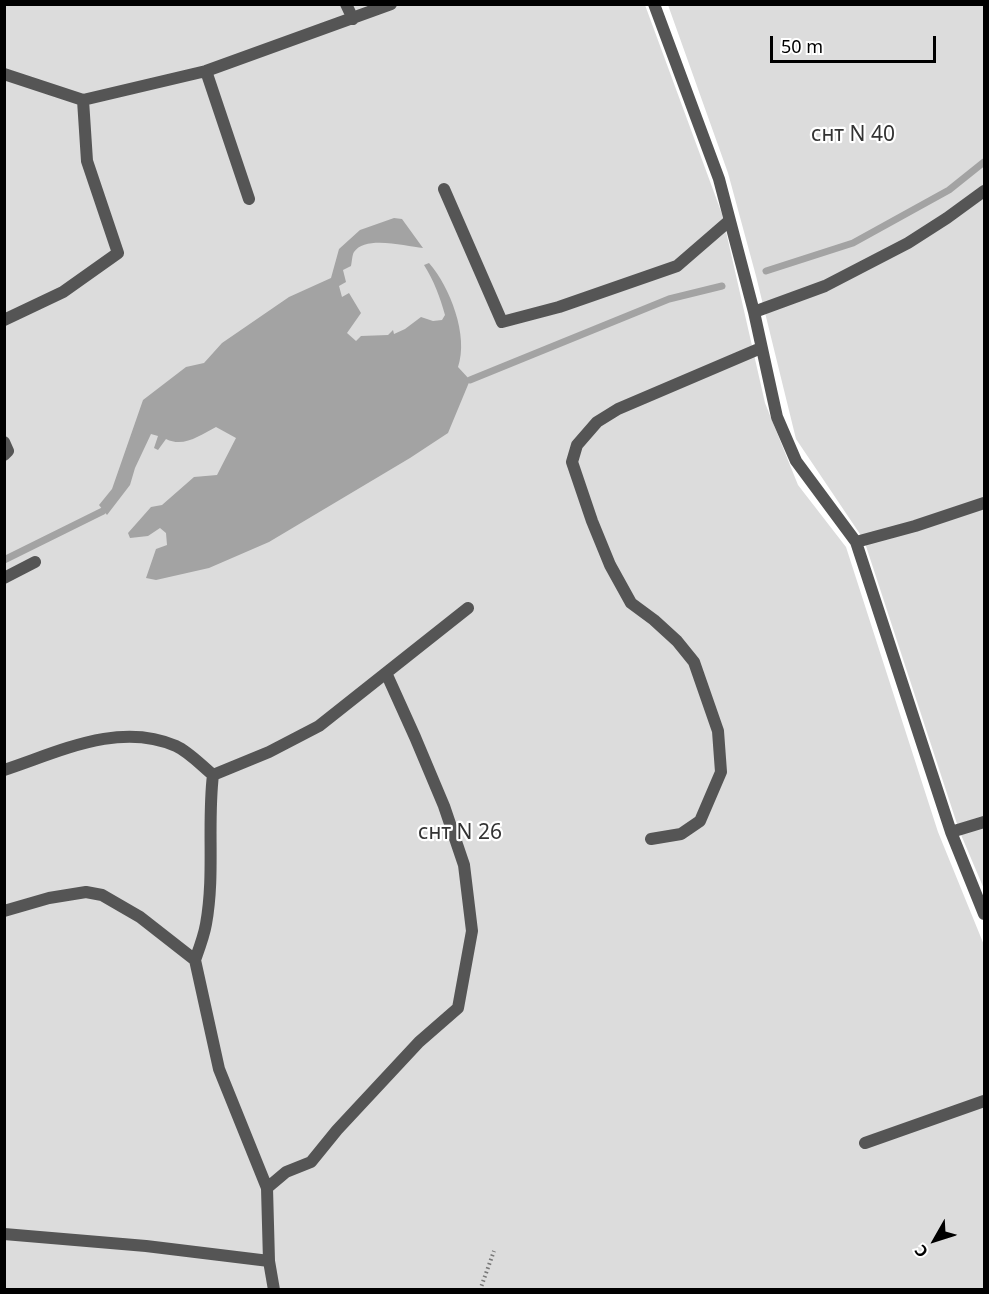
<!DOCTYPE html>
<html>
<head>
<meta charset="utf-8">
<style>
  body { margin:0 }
  #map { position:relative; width:989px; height:1294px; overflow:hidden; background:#fff; font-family:"Noto Sans",sans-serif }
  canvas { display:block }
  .frame { position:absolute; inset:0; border:6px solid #000; pointer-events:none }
  .north { position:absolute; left:905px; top:1210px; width:60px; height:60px; -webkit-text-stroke:4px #fff; paint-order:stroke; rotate:231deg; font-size:16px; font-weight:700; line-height:24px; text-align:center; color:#000 }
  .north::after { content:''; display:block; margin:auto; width:21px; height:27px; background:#000; clip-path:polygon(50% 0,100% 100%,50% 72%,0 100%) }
  .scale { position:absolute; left:770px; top:36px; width:166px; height:27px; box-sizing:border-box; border:3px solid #000; border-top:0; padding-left:8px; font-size:18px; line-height:21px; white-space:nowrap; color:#000; -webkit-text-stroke:4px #fff; paint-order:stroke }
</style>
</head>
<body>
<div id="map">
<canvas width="989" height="1294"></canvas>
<div class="frame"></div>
<div class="north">С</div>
<div class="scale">50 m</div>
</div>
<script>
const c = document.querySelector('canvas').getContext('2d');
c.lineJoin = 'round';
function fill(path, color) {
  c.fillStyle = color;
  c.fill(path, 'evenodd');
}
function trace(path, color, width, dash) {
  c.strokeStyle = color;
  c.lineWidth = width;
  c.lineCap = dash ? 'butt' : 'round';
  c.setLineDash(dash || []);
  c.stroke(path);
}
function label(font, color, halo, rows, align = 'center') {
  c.font = font + ' "Noto Sans",sans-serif';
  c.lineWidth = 4.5;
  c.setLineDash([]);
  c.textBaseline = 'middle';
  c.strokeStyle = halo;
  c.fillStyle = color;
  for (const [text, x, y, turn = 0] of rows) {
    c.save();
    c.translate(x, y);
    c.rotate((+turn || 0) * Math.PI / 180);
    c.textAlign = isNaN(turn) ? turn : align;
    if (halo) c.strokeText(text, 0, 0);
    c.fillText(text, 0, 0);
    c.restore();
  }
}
const green = new Path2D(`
  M5,5h640l77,209 43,189 33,82 48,62 92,285 46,113v344l-979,1z
  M668,5h316v884l-25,-59 -95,-290 -68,-101 -40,-163 -28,-103z`);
const water = new Path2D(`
  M394,218l8,1 21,29c-17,-2 -58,-13 -69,4 -2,3 -2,10 -3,14l-8,4 3,12 -7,4 3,11 7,-4 12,20 -14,20 9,8 5,-5 27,-1 5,-5 1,4 11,-5 16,-12 12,4 9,-1 3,-5c-5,-18 -11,-34 -21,-50l5,-2c21,24 40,73 29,104l12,13 -22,53 -38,25 -141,84 -60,26 -53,12 -10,-2 10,-29 11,-4 -1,-12 -6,-5 -12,8 -18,2 -2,-5 23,-26 11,-2 32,-28 23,-2 19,-37 -20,-11c-16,8 -32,21 -50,12l-8,11 -4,-2 4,-12 -7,-2 -16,34 -5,17 -23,30 -8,-10 13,-16 31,-89 43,-33 18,-4 18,-20 67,-46 42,-19 8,-29 21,-19z`);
const stream = new Path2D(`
  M766,271l87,-28 96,-53 35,-28
  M470,380l199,-81 53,-13
  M4,560l99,-49`);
const path = new Path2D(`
  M480,1290l14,-39`);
const lane = new Path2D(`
  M346,4l7,15
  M654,4l65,175 35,133 23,105 19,44 60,81 95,290 33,82
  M206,71l43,128
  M4,74l79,26 123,-29 185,-67
  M444,189l58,133 57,-15 118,-41 52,-45
  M754,312l71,-26 83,-43 39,-25 37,-27
  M4,320l59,-28 55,-39 -31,-92 -4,-61
  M4,442l4,9 -4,4
  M856,542l59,-16 69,-23
  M4,578l31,-16
  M4,770c55,-18 115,-49 172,-24 13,6 25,19 37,29 -6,49 2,100 -7,149 -2,12 -7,25 -11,36
  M213,775l56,-23 50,-26 149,-118
  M951,832l33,-10
  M651,839l30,-5 19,-13 21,-49 -3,-41 -24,-69 -17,-21 -23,-21 -23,-17 -21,-38 -18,-44 -20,-59 5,-17 20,-23 21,-13 143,-61
  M4,911l45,-13 37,-6 16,3 38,22 55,43 24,109 48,119 2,73 5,29
  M865,1143l119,-42
  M267,1188l19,-16 25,-10 26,-32 82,-88 39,-34 14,-77 -8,-66 -20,-59 -29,-69 -28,-62
  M4,1234l142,12 123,15`);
const parkNames = [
  ["снт N 40",853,135],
  ["снт N 26",460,833]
];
fill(green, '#dcdcdc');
fill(water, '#a3a3a3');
trace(stream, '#a3a3a3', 7);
trace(path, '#777', 4, [1.5, 3]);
trace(lane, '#555', 12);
label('21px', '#333', '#fff', parkNames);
</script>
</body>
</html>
